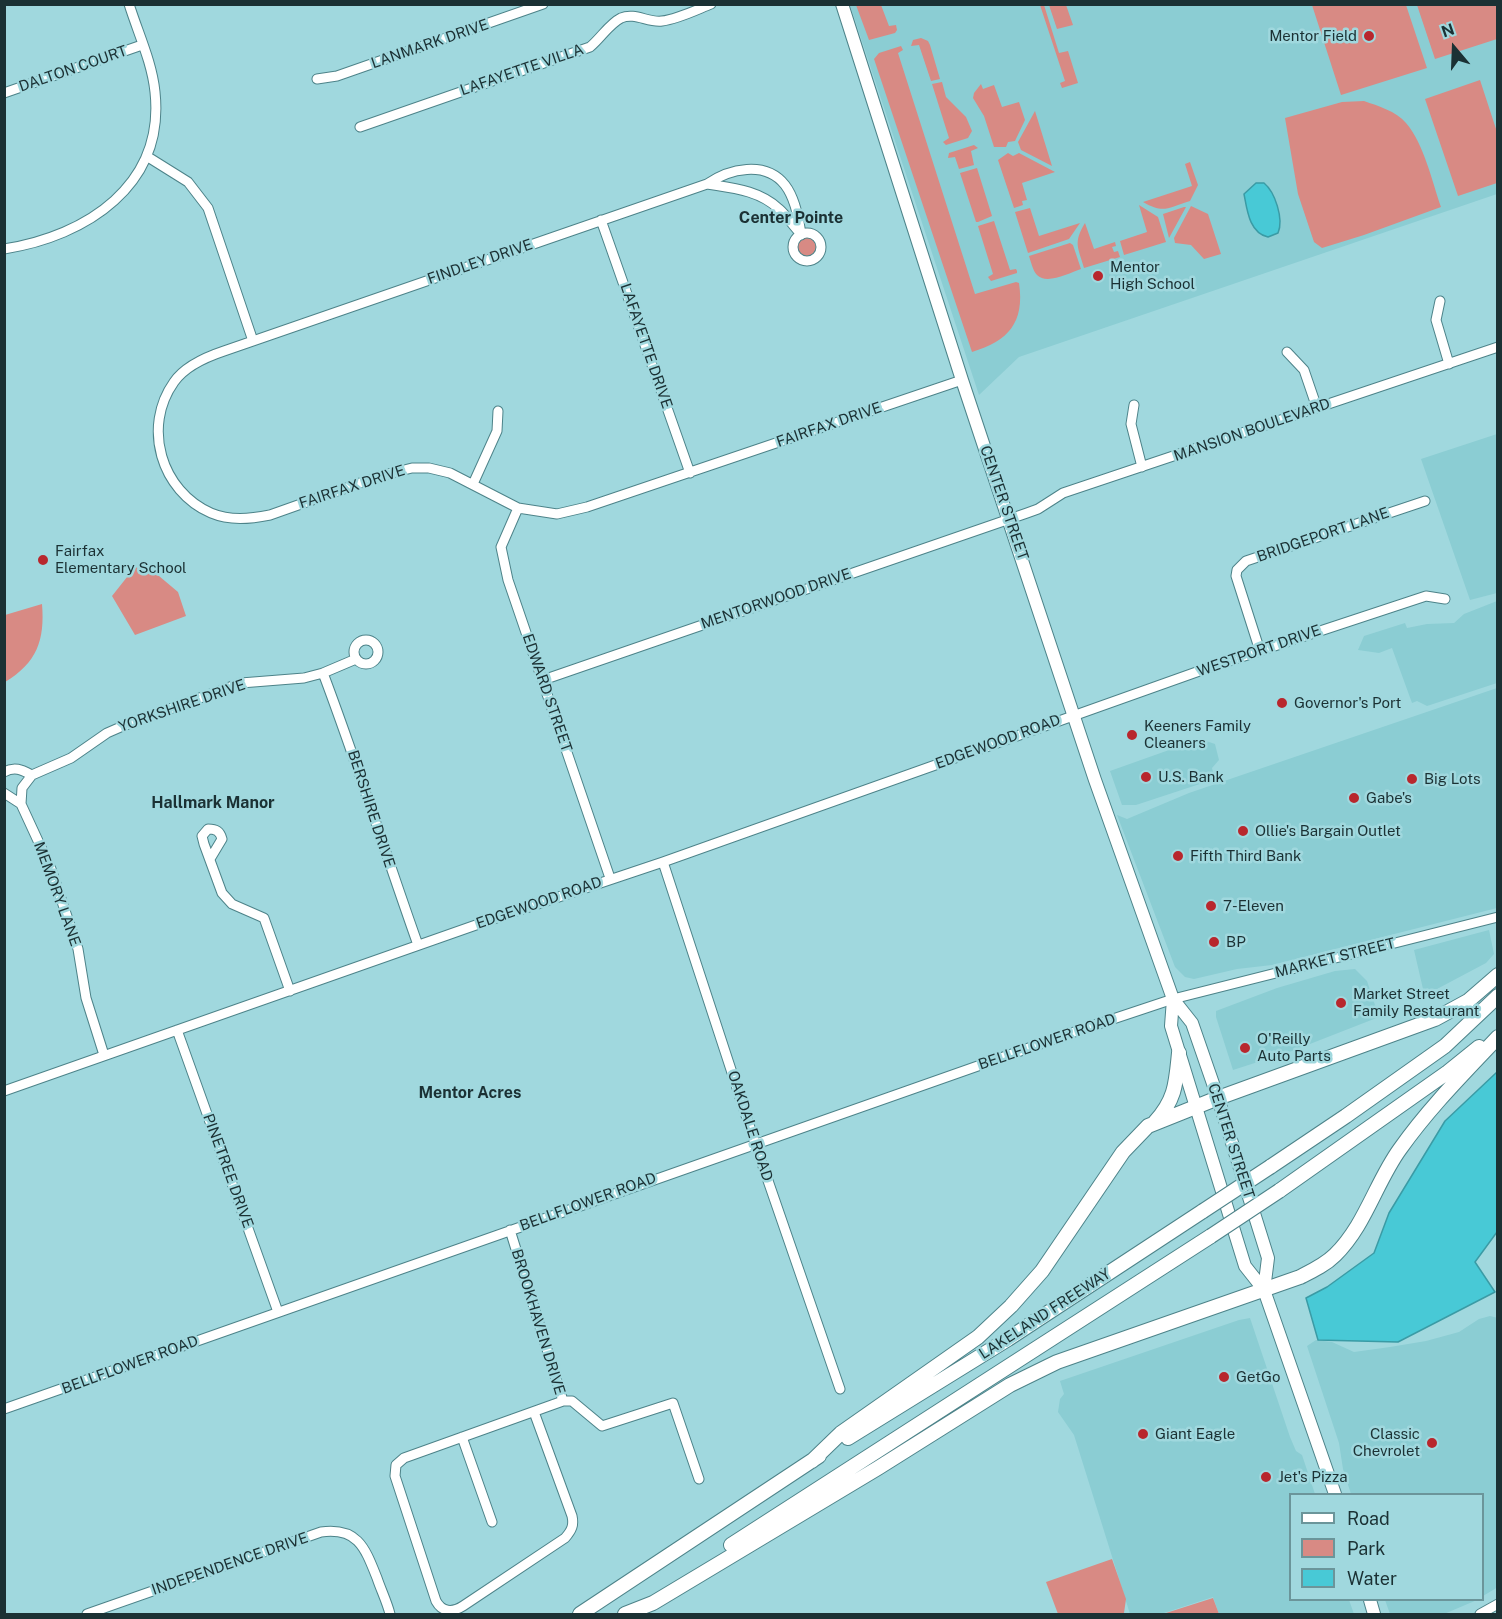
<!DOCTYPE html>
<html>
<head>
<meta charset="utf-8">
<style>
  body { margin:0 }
  #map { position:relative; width:1502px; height:1619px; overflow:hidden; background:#a0d8de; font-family:"Public Sans",sans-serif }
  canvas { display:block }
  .frame { position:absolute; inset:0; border:6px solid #1b3134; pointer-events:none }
  .legend { position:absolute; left:1289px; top:1493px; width:195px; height:108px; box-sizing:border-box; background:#a0d8de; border:2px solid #6b959a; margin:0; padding:8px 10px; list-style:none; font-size:18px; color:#1b3134 }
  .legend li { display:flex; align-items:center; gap:12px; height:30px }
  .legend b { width:30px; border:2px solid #6b959a }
  .north { position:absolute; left:1424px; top:18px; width:60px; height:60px; -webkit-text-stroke:4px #a0d8de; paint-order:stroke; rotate:341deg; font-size:16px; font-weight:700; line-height:24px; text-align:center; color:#1b3134 }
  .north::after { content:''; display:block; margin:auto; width:21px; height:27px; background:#1b3134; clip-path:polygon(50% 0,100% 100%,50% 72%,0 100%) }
</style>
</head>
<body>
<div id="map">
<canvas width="1502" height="1619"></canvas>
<div class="frame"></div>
<ul class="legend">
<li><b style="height:8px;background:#fff"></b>Road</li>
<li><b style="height:16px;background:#d88a84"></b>Park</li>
<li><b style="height:16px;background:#48c9d6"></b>Water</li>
</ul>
<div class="north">N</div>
</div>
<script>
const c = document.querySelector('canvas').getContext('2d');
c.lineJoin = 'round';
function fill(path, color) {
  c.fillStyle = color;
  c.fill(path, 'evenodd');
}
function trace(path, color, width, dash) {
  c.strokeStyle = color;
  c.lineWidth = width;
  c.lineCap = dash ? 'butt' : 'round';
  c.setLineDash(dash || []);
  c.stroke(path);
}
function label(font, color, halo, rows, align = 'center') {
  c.font = font + ' "Public Sans",sans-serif';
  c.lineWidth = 5;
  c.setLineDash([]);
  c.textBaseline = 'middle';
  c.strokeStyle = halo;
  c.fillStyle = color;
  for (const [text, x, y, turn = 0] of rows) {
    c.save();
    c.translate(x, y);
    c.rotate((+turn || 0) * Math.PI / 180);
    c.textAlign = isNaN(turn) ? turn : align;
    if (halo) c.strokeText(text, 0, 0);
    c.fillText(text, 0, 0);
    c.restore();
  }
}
const built = new Path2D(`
  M850,5h647v189l-478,163 -40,38z
  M1497,434v159l-27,7 -49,-141z
  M1497,601v82l-70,23 -10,-5 -5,2 -20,-55 -13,5 -21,-3 6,-14 41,-13 2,5 20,-4 27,-1 10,-9z
  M1497,688v220l-225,57 -35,4 -43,10 -9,-2 -10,-10 -58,-152 10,4 62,-26z
  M1200,739l15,5 4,16 -7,8 3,11 -79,26h-14l-12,-34z
  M1489,930l5,24 -8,9 -49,26h-14l-9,-39z
  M1355,969l12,12 12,36 -87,34 -59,19 -17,-53v-6l61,-23 58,-17z
  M1490,1316l8,2v269l-15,9 -1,-102h-131l-8,-25 -4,-26 -32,-97 9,-6 16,2 22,10 36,-5 36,-6 33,-9 20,-13z
  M1250,1318l40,119 6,14 6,4 13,39h-25v106h59l5,14h-135l-6,-17 -49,16v1h-34l-56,-179 -16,-23 2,-13 4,-5 -4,-13 179,-61z
  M1385,1600h92l-33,14h-54z`);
const green = new Path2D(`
  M856,5h25l8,21 7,-1 1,5 -2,3 -26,7z
  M1040,5h4l15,48 9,-2 10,32 -16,5 -2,-5 5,-2z
  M1049,5h17l7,20 -16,4z
  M1312,5h94l21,63 -86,27z
  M1417,5h80v34l-62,20z
  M921,38l7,3 2,4 10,34 -9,2 -12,-36 -8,1 2,-6z
  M901,46l2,4 -5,3 77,241 41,-12 3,1c6,40 -11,58 -47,69l-98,-293 5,-6z
  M1480,80l17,52v51l-39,13 -33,-97z
  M942,82l4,15 20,20 6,14 -4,7 -22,7 -3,-3 6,-4 -17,-54z
  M981,84l2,5 11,-4 8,22 17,-5 6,18 -10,21 -7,1 -2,5h-12l-10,-31 -11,-18 1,-5z
  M1364,101c14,5 32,10 42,22 18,21 26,58 35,84l-77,28 -42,13 -8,-6 -16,-48 -13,-76 57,-16z
  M1035,111l17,55 -31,-16 -3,-8z
  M974,145l4,3 -7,3 3,14 -15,4 -4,-12 -7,1 1,-5z
  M1008,153l5,3 6,-3 36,19 -33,11 5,17 -5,1 1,4 -9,3 -16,-48z
  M1190,162l8,23 -8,16c-23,7 -26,13 -47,1l49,-16 -7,-22z
  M977,168l15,48 -14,6h-2l-16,-49z
  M1139,205l19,12 8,25 -42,13 -4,-14 27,-9z
  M1191,206l17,8 13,40 -17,5 -13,-14 -16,-2 -1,-5z
  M1184,207h2l-17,31 -6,-24z
  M1030,208l9,28 41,-13 -11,16 -41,14 -13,-41z
  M994,221l16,49 6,-1 1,2v2l-26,8 -3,-4 5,-3 -15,-48z
  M1085,223l9,26 21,-7 1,4 -4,1 2,5 4,-1 2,6 -36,11c-6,-21 -11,-25 1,-45z
  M796 248a11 11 0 1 1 22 0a11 11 0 1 1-22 0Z
  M1070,243l3,2 8,24c-12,4 -34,16 -44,6 -4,-4 -6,-13 -8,-19z
  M135,567l24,9 19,16 8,24 -51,19 -23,-39z
  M42,604c3,36 -5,59 -37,78v-67z
  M1112,1559l14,40 -2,14 -2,1h-64l-12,-32z
  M1213,1598l6,16h-53v-1z`);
const water = new Path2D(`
  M1256,183h8c11,9 20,36 14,50l-10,4c-19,-4 -21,-28 -24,-43z
  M1497,1072v160l-22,30 20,30 -97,50 -80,-2 -12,-42 21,-11 47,-34 15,-40 56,-92z`);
const minor = new Path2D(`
  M317,79l20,-3 206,-72
  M4,93l138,-48
  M360,127l230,-80c11,-9 19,-23 31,-29 14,-6 27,5 41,3 16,-2 34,-11 49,-17
  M148,157l40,25 20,26 45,133
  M707,184c25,4 52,6 72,25 8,7 14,17 22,25
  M601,220l89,253
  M793 247a14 14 0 1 1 28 0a14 14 0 1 1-28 0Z
  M801,235c-2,-16 -6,-37 -16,-50 -20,-25 -56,-16 -78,-1l-483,167c-18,6 -39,15 -50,31 -32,45 -13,109 37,131 19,8 39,6 59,2l110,-39 32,-8h17l21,5 68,35 39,6 30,-7 375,-127
  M4,249c83,-13 161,-64 151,-157 -3,-30 -17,-59 -26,-88
  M1440,301l-4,19 13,44
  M1287,352l17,18 13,38
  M1134,405l-3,19 11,43
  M473,484l24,-53 1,-20
  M518,508l-17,39 7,33 102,298
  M354 652a12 12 0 1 1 24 0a12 12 0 1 1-24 0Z
  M1260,651l-24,-75 1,-6 9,-9 179,-60
  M323,673c34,90 63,182 95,272
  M543,680l484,-167 11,-4 25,-16 435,-146
  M4,772c11,-6 18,-2 28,3
  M4,793l17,11
  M210,859l12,-20c-2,-8 -6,-10 -14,-10l-6,7 2,8 18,49 10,11 32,14 26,73
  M663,862l92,281 85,246
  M177,1030l101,282
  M104,1055l-18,-57 -8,-49 -27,-80 -30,-65 1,-16 10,-13 39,-17 36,-25 16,-7 118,-43 63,-5 19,-5 33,-14
  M4,1091l489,-172 170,-57 542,-193 221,-73 19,3
  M510,1230l53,171 -159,57 -8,7 -1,11 41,125c6,11 16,12 27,5l102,-68c7,-8 9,-13 7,-22l-38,-104
  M563,1401h9l30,25 71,-23 26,76
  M4,1409l1076,-379 93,-31 325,-82
  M462,1437l30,85
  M87,1614l234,-82c37,-5 44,16 56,46 4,12 10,24 13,36
  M1480,1614l18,-10`);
const major = new Path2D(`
  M842,4l120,376 133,400 78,219 19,24 26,75 50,160 -4,32
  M1173,999l-2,27 74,240 19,24 71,204
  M1370,1600l4,14`);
const highway = new Path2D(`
  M1155,1122c21,-23 21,-40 24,-69
  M1270,1167l76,-51 99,-70 53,-50
  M1279,1191l169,-119 31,-25
  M848,1438l160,-99 195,-128
  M812,1461l29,-28 137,-96 33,-31 31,-35 81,-119 25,-26 70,-28 217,-79 33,-18 30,-26
  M731,1545l480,-309
  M580,1614l239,-158
  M625,1614l28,-11 225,-135 132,-83 47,-23 243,-85c12,-6 25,-12 35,-22 30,-29 41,-73 65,-106 29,-41 64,-76 98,-112`);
const highwayBridge = new Path2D(`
  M1203,1211l67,-44
  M1211,1236l68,-45`);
const markers = [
  [1369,36,6,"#b8272d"],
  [1098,276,6,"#b8272d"],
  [43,560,6,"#b8272d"],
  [1282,703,6,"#b8272d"],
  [1132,735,6,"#b8272d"],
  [1146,777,6,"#b8272d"],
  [1412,779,6,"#b8272d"],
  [1354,798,6,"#b8272d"],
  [1243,831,6,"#b8272d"],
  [1178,856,6,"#b8272d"],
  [1211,906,6,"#b8272d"],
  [1214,942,6,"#b8272d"],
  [1341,1003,6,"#b8272d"],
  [1245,1048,6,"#b8272d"],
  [1224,1377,6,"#b8272d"],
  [1143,1434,6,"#b8272d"],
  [1432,1443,6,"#b8272d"],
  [1266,1477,6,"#b8272d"]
];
const poiNames = [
  ["Mentor Field",1357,36,"right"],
  ["Mentor",1110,267],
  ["High School",1110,284],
  ["Fairfax",55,551],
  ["Elementary School",55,568],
  ["Governor's Port",1294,703],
  ["Keeners Family",1144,726],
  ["Cleaners",1144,743],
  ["U.S. Bank",1158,777],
  ["Big Lots",1424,779],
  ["Gabe's",1366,798],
  ["Ollie's Bargain Outlet",1255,831],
  ["Fifth Third Bank",1190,856],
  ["7-Eleven",1223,906],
  ["BP",1226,942],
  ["Market Street",1353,994],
  ["Family Restaurant",1353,1011],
  ["O'Reilly",1257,1039],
  ["Auto Parts",1257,1056],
  ["GetGo",1236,1377],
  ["Giant Eagle",1155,1434],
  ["Classic",1420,1434,"right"],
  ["Chevrolet",1420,1451,"right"],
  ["Jet's Pizza",1278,1477]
];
const streetNames = [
  ["LANMARK DRIVE",430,44,-19],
  ["DALTON COURT",73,69,-19],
  ["LAFAYETTE VILLA",522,70,-19],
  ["FINDLEY DRIVE",480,262,-19],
  ["LAFAYETTE DRIVE",646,346,71],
  ["FAIRFAX DRIVE",829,425,-19],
  ["MANSION BOULEVARD",1252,430,-19],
  ["FAIRFAX DRIVE",352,487,-18],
  ["CENTER STREET",1004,503,71],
  ["BRIDGEPORT LANE",1323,535,-19],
  ["MENTORWOOD DRIVE",776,599,-19],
  ["WESTPORT DRIVE",1259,651,-19],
  ["EDWARD STREET",547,693,71],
  ["YORKSHIRE DRIVE",182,706,-19],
  ["EDGEWOOD ROAD",998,742,-20],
  ["BERSHIRE DRIVE",371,809,72],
  ["MEMORY LANE",57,894,70],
  ["EDGEWOOD ROAD",539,903,-19],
  ["MARKET STREET",1335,958,-14],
  ["BELLFLOWER ROAD",1047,1042,-19],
  ["OAKDALE ROAD",750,1126,72],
  ["CENTER STREET",1231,1141,72],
  ["PINETREE DRIVE",228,1171,70],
  ["BELLFLOWER ROAD",588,1202,-20],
  ["LAKELAND FREEWAY",1045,1314,-33],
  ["BROOKHAVEN DRIVE",538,1322,73],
  ["BELLFLOWER ROAD",130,1365,-20],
  ["INDEPENDENCE DRIVE",230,1564,-19]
];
const neighbourhoodNames = [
  ["Center Pointe",791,218],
  ["Hallmark Manor",213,803],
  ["Mentor Acres",470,1093]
];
fill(built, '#8bcdd3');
fill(green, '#d88a84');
fill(water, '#48c9d6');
trace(water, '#3a9ba5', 1.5);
trace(minor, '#4d8389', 11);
trace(major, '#4d8389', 14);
trace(highway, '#4d8389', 16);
trace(minor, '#fff', 9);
trace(major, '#fff', 12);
trace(highway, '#fff', 14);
trace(highwayBridge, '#4d8389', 16, []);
trace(highwayBridge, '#fff', 14);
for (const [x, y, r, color] of markers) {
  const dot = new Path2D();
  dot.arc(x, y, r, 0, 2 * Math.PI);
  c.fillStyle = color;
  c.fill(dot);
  trace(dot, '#a0d8de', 2);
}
label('15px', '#1b3134', '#a0d8de', poiNames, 'left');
label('15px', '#1b3134', '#a0d8de', streetNames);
label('bold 16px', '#1b3134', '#a0d8de', neighbourhoodNames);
</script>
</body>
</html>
